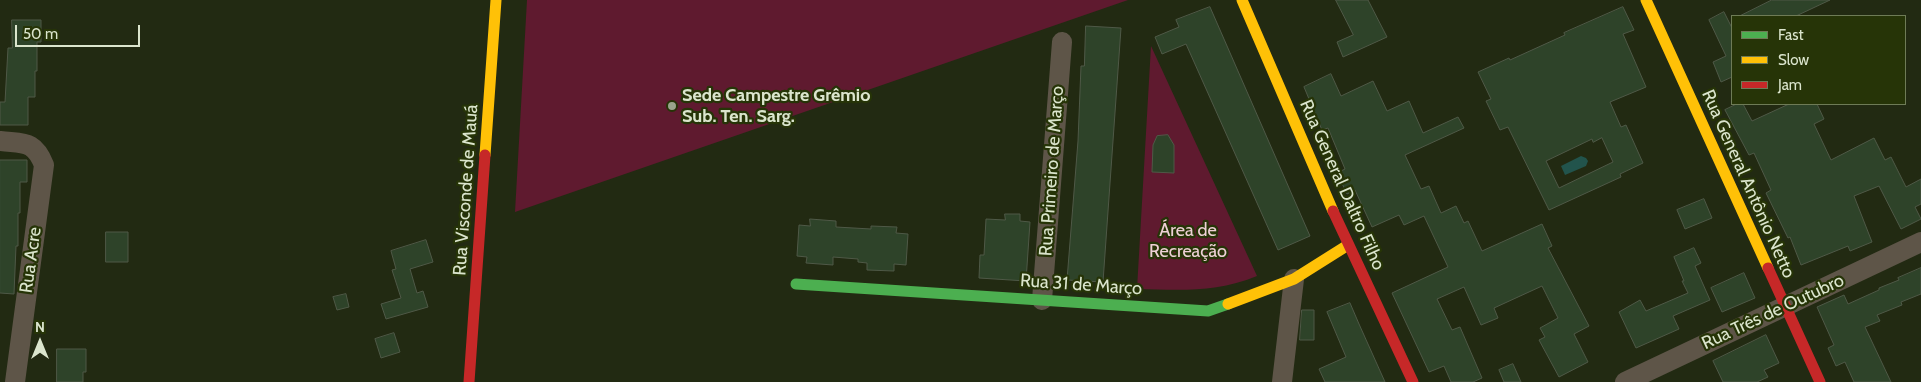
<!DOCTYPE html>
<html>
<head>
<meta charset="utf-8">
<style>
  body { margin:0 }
  #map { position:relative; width:1921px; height:382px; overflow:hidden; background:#222a12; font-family:Cabin,sans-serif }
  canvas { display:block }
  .legend { position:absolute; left:1731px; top:15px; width:175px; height:90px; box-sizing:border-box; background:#263407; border:1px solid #6e7b56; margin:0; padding:6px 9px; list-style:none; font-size:15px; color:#dbe5cd }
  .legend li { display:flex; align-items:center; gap:10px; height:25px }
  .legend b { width:25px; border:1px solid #6e7b56 }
  .north { position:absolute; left:15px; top:317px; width:50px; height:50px; -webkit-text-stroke:4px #263407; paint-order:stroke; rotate:0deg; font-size:14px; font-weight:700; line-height:20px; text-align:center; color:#dbe5cd }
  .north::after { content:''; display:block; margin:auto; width:18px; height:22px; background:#dbe5cd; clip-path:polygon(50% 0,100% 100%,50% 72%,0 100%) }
  .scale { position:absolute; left:15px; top:25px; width:125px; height:22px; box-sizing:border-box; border:2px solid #dbe5cd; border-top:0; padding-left:6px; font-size:15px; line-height:18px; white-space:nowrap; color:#dbe5cd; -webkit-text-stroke:4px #263407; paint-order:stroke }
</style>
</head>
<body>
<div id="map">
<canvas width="1921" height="382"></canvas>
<ul class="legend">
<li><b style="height:6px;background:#4caf50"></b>Fast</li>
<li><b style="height:6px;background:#ffc107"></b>Slow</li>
<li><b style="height:6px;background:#c62828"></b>Jam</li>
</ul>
<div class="north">N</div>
<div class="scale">50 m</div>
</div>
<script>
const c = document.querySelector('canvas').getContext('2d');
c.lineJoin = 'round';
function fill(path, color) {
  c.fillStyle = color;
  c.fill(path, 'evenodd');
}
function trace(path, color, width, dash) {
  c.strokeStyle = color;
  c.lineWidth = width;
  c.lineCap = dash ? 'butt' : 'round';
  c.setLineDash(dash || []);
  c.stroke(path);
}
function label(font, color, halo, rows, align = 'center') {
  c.font = font + ' Cabin,sans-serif';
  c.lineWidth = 4.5;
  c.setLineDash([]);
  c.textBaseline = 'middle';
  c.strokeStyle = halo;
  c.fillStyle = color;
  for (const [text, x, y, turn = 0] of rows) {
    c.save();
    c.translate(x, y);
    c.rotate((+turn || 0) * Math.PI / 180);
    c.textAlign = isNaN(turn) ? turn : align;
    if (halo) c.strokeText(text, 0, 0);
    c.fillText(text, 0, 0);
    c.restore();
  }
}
const green = new Path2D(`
  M527,0h601l-613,212z
  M1151,46l106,230c-42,17 -76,14 -120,13z`);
const water = new Path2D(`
  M1581,156l5,2 2,3 -2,5 -21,9 -4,-9z`);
const building = new Path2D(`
  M1336,0h32l19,37 -44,20 -6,-15 16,-7z
  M1772,0h58l-34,16h-56z
  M1210,7l100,229 -32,14 -92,-206 -24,10 -7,-17 24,-10 -3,-7z
  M1623,7l11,23 -11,4 23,53 -36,15 11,25 5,-2 17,38 -23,11 1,3 -72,33 -41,-83 -8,3 -14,-29 5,-2 -13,-27 31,-14 1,2 55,-25 -1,-2zM1602,138l11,24 -54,26 -13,-27 46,-22 1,3z
  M1724,12l8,16v49l-11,5 -8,-20 13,-6 -17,-36z
  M12,20h29v22h-4v29h-2v26h-7v28h-28v-23h5l3,-54h4z
  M1086,26l35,2 -18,254 -36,-2 11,-139 3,-75h3z
  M1331,74l10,22 32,-15 14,30 22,-10 14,32 35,-16 6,11 -59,27 16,34 8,-3 12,27 15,-7 8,17 4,-2 14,30 60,-27 10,22 -4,2 41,78 -15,8 14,28 -29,15 -20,-37 6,-3 -5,-9 18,-10 -16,-32 -48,22 4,10 -17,7 -17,-38 -27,12 15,31 8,-3 22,51 -9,4h-22l-7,-16 -15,6 -37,-79 56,-26 -24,-51 -20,9 -5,-10 -27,12 -17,-37 -8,4 -10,-21 8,-4 -17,-41 -6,2 -18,-43z
  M1737,104h6l9,17 37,-17h28l7,15 -10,5 17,36 43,-22 11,22 6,-3 15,30 15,-8v25l-6,3 6,12 -20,10 -22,-43 -25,10 18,46 -22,9 -2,-5 -47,19 -11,-28 -2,1 -22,-45 5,-3 -17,-37 -5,2 -24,-45z
  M1168,135l6,10v28l-22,-1 1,-27 4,-9z
  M0,160h27v22h-7v31h-2v33h-2l-2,48 -14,-1z
  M1704,199l8,19 -27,11 -8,-19z
  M1005,214h15v7l10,1 -4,59 -47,-3 1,-23h4l2,-36 19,1z
  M810,219l26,2v6l35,2v-3l26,1 -1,6 12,1 -2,31 -12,-1v7l-27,-1v-7l-9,-1v-3l-25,-2v8l-27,-2 1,-6 -10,-1 2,-31 11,1z
  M106,232h22v30h-22z
  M426,240l7,22 -23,7 7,24 6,-2 5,16 -42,12 -5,-15 20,-6 -9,-28 4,-1 -5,-18z
  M1694,248l7,15 -6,3 15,34 -37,16 6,13 -43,19 -17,-36 21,-12 6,11 42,-18 -6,-12h2l-10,-24z
  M1921,268v26l-20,8 1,3 -25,10 3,6 -15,6 26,55h-37l-9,-20 -9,4 -8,-18 6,-3 -17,-38 27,-12 4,9 31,-14v-2l20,-8 -1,-2z
  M1744,273l11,25 -33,14 -11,-24z
  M346,294l3,13 -12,3 -4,-13z
  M1350,303l9,21 26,58h-60l-6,-13 27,-12 -19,-45z
  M1302,310h12v30h-14z
  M394,333l6,19 -19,6 -6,-19z
  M1766,335l13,28 -15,7 4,7 -11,5h-34l-10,-21z
  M57,349h29v23h-3v10h-26z
  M1513,364l8,18h-17l-5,-12z`);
const street = new Path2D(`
  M0,141c24,3 34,-1 44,24l-29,217
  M1042,300l20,-258
  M1282,382l12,-103
  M1625,382l296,-140`);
const fast = new Path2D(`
  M796,284l412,27 20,-7`);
const slow = new Path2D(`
  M1242,0l91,211
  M1646,0l122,268
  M485,155l11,-155
  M1228,304l66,-25 54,-34`);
const jam = new Path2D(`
  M1333,211l80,171
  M1768,268l52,114
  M469,382l16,-227`);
const markers = [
  [672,106,5,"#9aa48c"]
];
const poiNames = [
  ["Sede Campestre Grêmio",682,96],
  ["Sub. Ten. Sarg.",682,117]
];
const streetNames = [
  ["Rua Primeiro de Março",1052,171,-86],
  ["Rua General Antônio Netto",1748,184,66],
  ["Rua General Daltro Filho",1342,185,66],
  ["Rua Visconde de Mauá",466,190,-86],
  ["Rua Acre",31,260,-82],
  ["Rua 31 de Março",1081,285,4],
  ["Rua Três de Outubro",1773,312,-25]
];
const parkNames = [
  ["Área de",1188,231],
  ["Recreação",1188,252]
];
fill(green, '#5f1a2f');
fill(water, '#22544c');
fill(building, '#2e4329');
trace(building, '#4f5947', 1);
trace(street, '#5e5548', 20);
trace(fast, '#4caf50', 11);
trace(slow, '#ffc107', 11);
trace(jam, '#c62828', 11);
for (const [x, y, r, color] of markers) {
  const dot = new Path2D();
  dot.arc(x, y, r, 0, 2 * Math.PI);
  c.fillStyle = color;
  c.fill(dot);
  trace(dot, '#263407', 2);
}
label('bold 18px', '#dbe5cd', '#263407', poiNames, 'left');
label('18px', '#dbe5cd', '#263407', streetNames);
label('18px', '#eed0d6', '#263407', parkNames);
</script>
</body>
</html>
